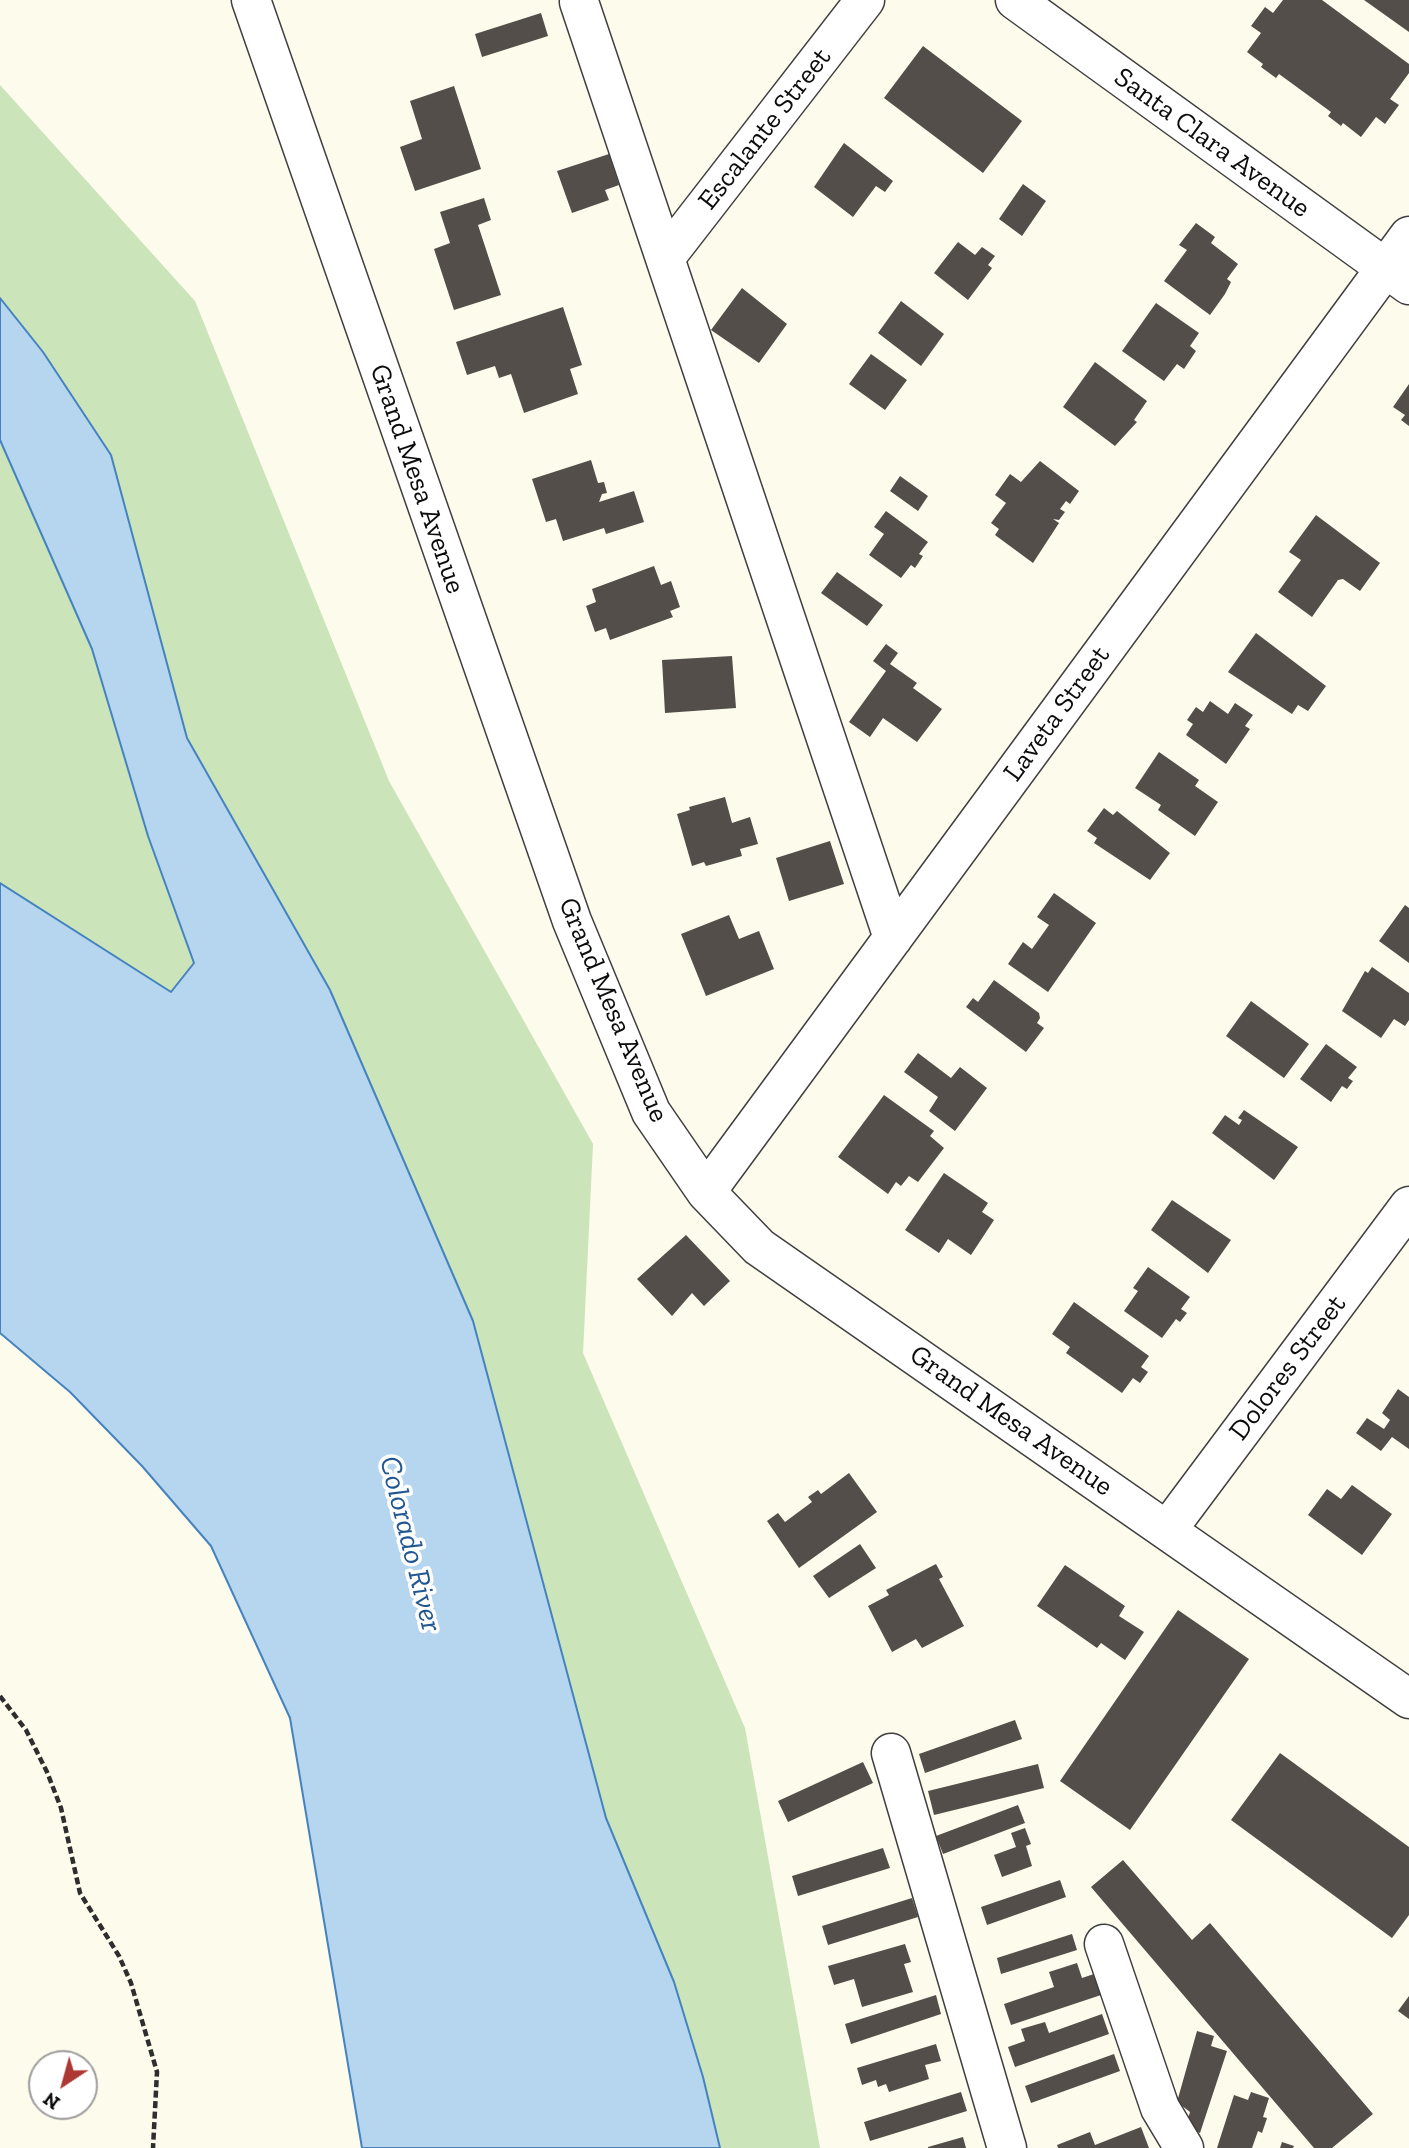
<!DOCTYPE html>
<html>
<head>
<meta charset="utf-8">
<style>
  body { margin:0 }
  #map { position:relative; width:1409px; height:2148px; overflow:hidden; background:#fdfbec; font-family:"Zilla Slab",serif }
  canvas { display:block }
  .north { position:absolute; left:28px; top:2050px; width:70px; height:70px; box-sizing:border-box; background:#fff; border:2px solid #9e9e9e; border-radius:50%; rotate:216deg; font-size:19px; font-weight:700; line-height:28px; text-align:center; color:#0c0c0c }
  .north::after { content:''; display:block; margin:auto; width:24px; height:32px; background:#ad3732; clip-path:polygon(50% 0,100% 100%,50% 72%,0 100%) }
</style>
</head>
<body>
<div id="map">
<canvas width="1409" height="2148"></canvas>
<div class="north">N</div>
</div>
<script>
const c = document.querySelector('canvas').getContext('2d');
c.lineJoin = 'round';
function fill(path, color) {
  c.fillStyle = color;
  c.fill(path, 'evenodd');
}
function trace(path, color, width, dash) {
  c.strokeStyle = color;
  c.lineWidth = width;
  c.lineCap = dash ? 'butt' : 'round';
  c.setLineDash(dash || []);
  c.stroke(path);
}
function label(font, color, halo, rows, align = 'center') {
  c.font = font + ' "Zilla Slab",serif';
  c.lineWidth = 7;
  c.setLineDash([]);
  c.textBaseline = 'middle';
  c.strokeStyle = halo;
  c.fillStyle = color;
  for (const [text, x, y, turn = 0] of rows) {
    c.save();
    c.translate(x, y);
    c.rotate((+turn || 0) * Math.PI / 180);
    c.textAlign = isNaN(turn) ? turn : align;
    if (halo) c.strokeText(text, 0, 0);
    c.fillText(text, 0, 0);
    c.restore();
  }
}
const green = new Path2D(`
  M0,85l195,216 194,480 204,363 -10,209 162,375 75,420h-100l-17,-71 -29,-95 -68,-164 -133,-497 -143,-331 -143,-252 -76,-283 -68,-103 -43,-54z
  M0,440l92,209 56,187 47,127 -24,29 -171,-109z`);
const water = new Path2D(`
  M0,298l43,54 68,103 76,283 143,252 143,331 133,497 68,164 29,95 17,71h-358l-72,-430 -79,-172 -69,-80 -72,-74 -70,-59v-450l171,109 23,-29 -46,-127 -56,-187 -92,-209z`);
const building = new Path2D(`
  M1283,0h39l87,64v9l-19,26 9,6 -14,19 -9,-7 -15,20 -18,-14 -2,3 -13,-10 3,-4 -52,-38 -3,4 -15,-11 2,-3 -16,-12 14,-19 -10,-7 14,-19 8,6z
  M1364,0h45v32z
  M541,13l7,23 -66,21 -7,-23z
  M923,46l99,75 -39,52 -99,-75z
  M454,86l27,83 -66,22 -15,-44 22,-8 -12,-38z
  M844,143l49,38 -8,11 -9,-6 -23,31 -39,-30z
  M609,154l10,31 -14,5 4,10 -37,13 -15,-42z
  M1023,184l23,17 -24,35 -23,-17z
  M484,198l7,22 -13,5 23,70 -47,15 -20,-61 16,-6 -10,-31z
  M1196,223l19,14 -4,6 27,21 -11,15 4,3 -6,12 -15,21 -46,-34 23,-31 -8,-5z
  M958,242l17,13 7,-8 13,9 -7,9 4,3 -24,32 -34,-27z
  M742,288l45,36 -28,39 -48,-33z
  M901,301l43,33 -23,32 -43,-33z
  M1156,303l43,30 -9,13 6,5 -12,18 -7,-5 -13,17 -42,-30z
  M563,307l19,58 -12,4 8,25 -54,19 -13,-39 -12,4 -4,-12 -28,9 -11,-33z
  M871,354l36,26 -22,30 -36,-26z
  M1095,362l52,39 -13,19 3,2 -22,24 -52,-39z
  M1409,384v42l-8,-6 4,-5 -12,-8z
  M591,460l7,23 6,-1 3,11 -5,1 -3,8 35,-11 10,31 -38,12 -2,-6 -41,13 -7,-22 -10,3 -14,-43z
  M1040,461l39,30 -9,13 -4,-3 -6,8 5,3 -6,8 -6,-1 6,4 -26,40 -38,-28 4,-6 -8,-6 15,-20 -11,-8 15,-21 11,8z
  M900,476l28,20 -10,15 -28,-20z
  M886,511l42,31 -9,12 4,2 -8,12 -4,-3 -10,13 -32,-23 15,-21 -10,-7z
  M1316,515l64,48 -20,28 -17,-12 -5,1 -26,37 -34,-25 23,-32 -12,-8z
  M654,566l7,19 10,-4 9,26 -10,4 3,6 -63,23 -4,-12 -11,4 -9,-26 10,-4 -4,-13z
  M837,572l46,33 -16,21 -46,-33z
  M1256,633l70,53 -18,25 -10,-6 -6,9 -64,-42z
  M886,644l12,9 -8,11 27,19 -4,5 29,21 -25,33 -34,-24 -13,19 -21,-15 37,-51 -13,-10z
  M732,656l4,52 -71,5 -3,-53z
  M1210,701l18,13 7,-11 18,12 -8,11 5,3 -24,35 -40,-29 7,-11 -6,-4 9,-13 7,5z
  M1159,752l40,28 -4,6 23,16 -23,34 -37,-26 3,-5 -26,-17z
  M725,797l7,26 18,-6 8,27 -18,5 2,7 -36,10 -2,-4 -12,4 -15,-52 13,-4 -1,-3z
  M1104,808l9,7 4,-4 53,42 -20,27 -56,-37 3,-5 -10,-7z
  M830,841l14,43 -55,17 -13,-43z
  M1054,893l42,30 -48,69 -40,-28 15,-22 9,7 17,-24 -12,-8z
  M1405,905l4,3v55l-30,-22z
  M729,915l10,24 20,-8 15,38 -68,27 -25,-62z
  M1372,967l37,26v27l-4,6 -11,-7 -13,19 -39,-27 23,-40 3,2z
  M994,980l45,33 1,5 -3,5 7,5 -18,24 -60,-45 7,-9 5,4z
  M1251,1001l58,43 -25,34 -58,-42z
  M1326,1044l31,23 -9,11 5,3 -6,8 -5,-3 -11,16 -31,-23z
  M918,1053l33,25 9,-11 27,21 -32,43 -26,-20 9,-14 -34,-25z
  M884,1095l50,36 -4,5 14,12 -26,34 -9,-6 -8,10 -5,-4 -8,12 -50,-37z
  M1244,1110l54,37 -24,33 -62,-47 13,-18 14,10 3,-5 -4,-2z
  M944,1173l44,30 -6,9 12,8 -23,35 -23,-16 -9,14 -34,-23z
  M1172,1200l59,40 -23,33 -57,-43z
  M686,1235l44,46 -26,25 -12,-13 -20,23 -35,-37z
  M1148,1267l42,30 -9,12 6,4 -7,9 -4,-3 -14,19 -38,-27 14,-20 -5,-3z
  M1074,1302l75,54 -8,11 7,5 -8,11 -7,-5 -11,15 -56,-40 4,-6 -18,-13z
  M1398,1389l11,8v52l-17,-12 -11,14 -25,-18 11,-15 17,11 6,-9 -8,-7z
  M849,1473l28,39 -78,56 -32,-47 11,-8 7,9 27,-20 -4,-5 10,-7 3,4z
  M1352,1485l40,29 -30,41 -54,-40 19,-26 14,10z
  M860,1544l16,24 -47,30 -16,-22z
  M936,1564l7,13 -4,2 25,47 -42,22 -6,-9 -24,13 -24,-46 21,-11 -3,-5z
  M1065,1565l60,41 -6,10 25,16 -19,28 -24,-17 -4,5 -60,-42z
  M1178,1610l71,49 -119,171 -70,-49z
  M1015,1720l7,19 -97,34 -6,-19z
  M1280,1753l129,94v68l-17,23 -161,-118z
  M863,1762l10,21 -85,39 -10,-21z
  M1038,1764l6,24 -110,27 -6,-24z
  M1018,1805l7,18 -82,31 -7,-18z
  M1025,1828l6,16 -5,2 6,20 -30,11 -8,-22 22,-8 -5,-14z
  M883,1848l7,20 -92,28 -6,-20z
  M1123,1860l69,80 18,-17 163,191 -41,34h-18l-223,-261z
  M1060,1880l6,17 -79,28 -6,-18z
  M912,1898l6,19 -90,28 -6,-19z
  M1072,1934l5,16 -76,24 -4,-16z
  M905,1944l6,18 -7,2 9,28 -51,15 -8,-28 -20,6 -6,-19z
  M1077,1963l5,15 18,-6 7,21 -96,32 -7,-21 50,-17 -5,-15z
  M936,1995l5,19 -90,30 -6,-20z
  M1409,1996v23l-11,-8z
  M1102,2014l7,20 -94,33 -7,-20 17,-6 -4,-12 24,-7 4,11z
  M1197,2031l17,5 -3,10 16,5 -27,82 -15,-5 5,-16 -13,-10z
  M936,2044l5,17 -16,4 4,14 -40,13 -3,-8 -8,3 -2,-7 -14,5 -5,-17z
  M1114,2054l6,17 -89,32 -6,-17z
  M961,2092l6,19 -97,30 -6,-19z
  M1251,2092l18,6 -6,19 4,1 -5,15 -4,-2 -6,17h-35l17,-53 14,5z
  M1141,2127l8,21h-91l-1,-3 33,-13 5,13z
  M963,2137l3,11h-38v-1z
  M1282,2142l12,4 -1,2h-13z`);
const path = new Path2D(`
  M0,1696l26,34 21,42 14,36 19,85 39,63 12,27 26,89 -4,76`);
const minor = new Path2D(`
  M251,0l321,921 79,191 55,80 53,55 650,452
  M1015,0l394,285
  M579,2l314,936
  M665,258l200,-258
  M706,1192l703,-956
  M1168,1529l241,-323
  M891,1753l116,395
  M1104,1944l56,164 24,40`);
const streetNames = [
  ["Escalante Street",765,129,-52],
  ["Santa Clara Avenue",1212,143,36],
  ["Grand Mesa Avenue",417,479,71],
  ["Laveta Street",1057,714,-54],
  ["Grand Mesa Avenue",613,1010,67],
  ["Dolores Street",1288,1368,-53],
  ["Grand Mesa Avenue",1011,1421,35]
];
const waterNames = [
  ["Colorado River",410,1544,76]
];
fill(green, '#cbe4b9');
fill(water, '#b6d5ef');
trace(water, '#4483bf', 2);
fill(building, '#534e49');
trace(minor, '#3f3f3f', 41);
trace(path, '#2e2e2e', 4.5, [7, 3.5]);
trace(minor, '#fff', 38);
label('28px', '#0c0c0c', '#fff', streetNames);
label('italic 30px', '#225690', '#fff', waterNames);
</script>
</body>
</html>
